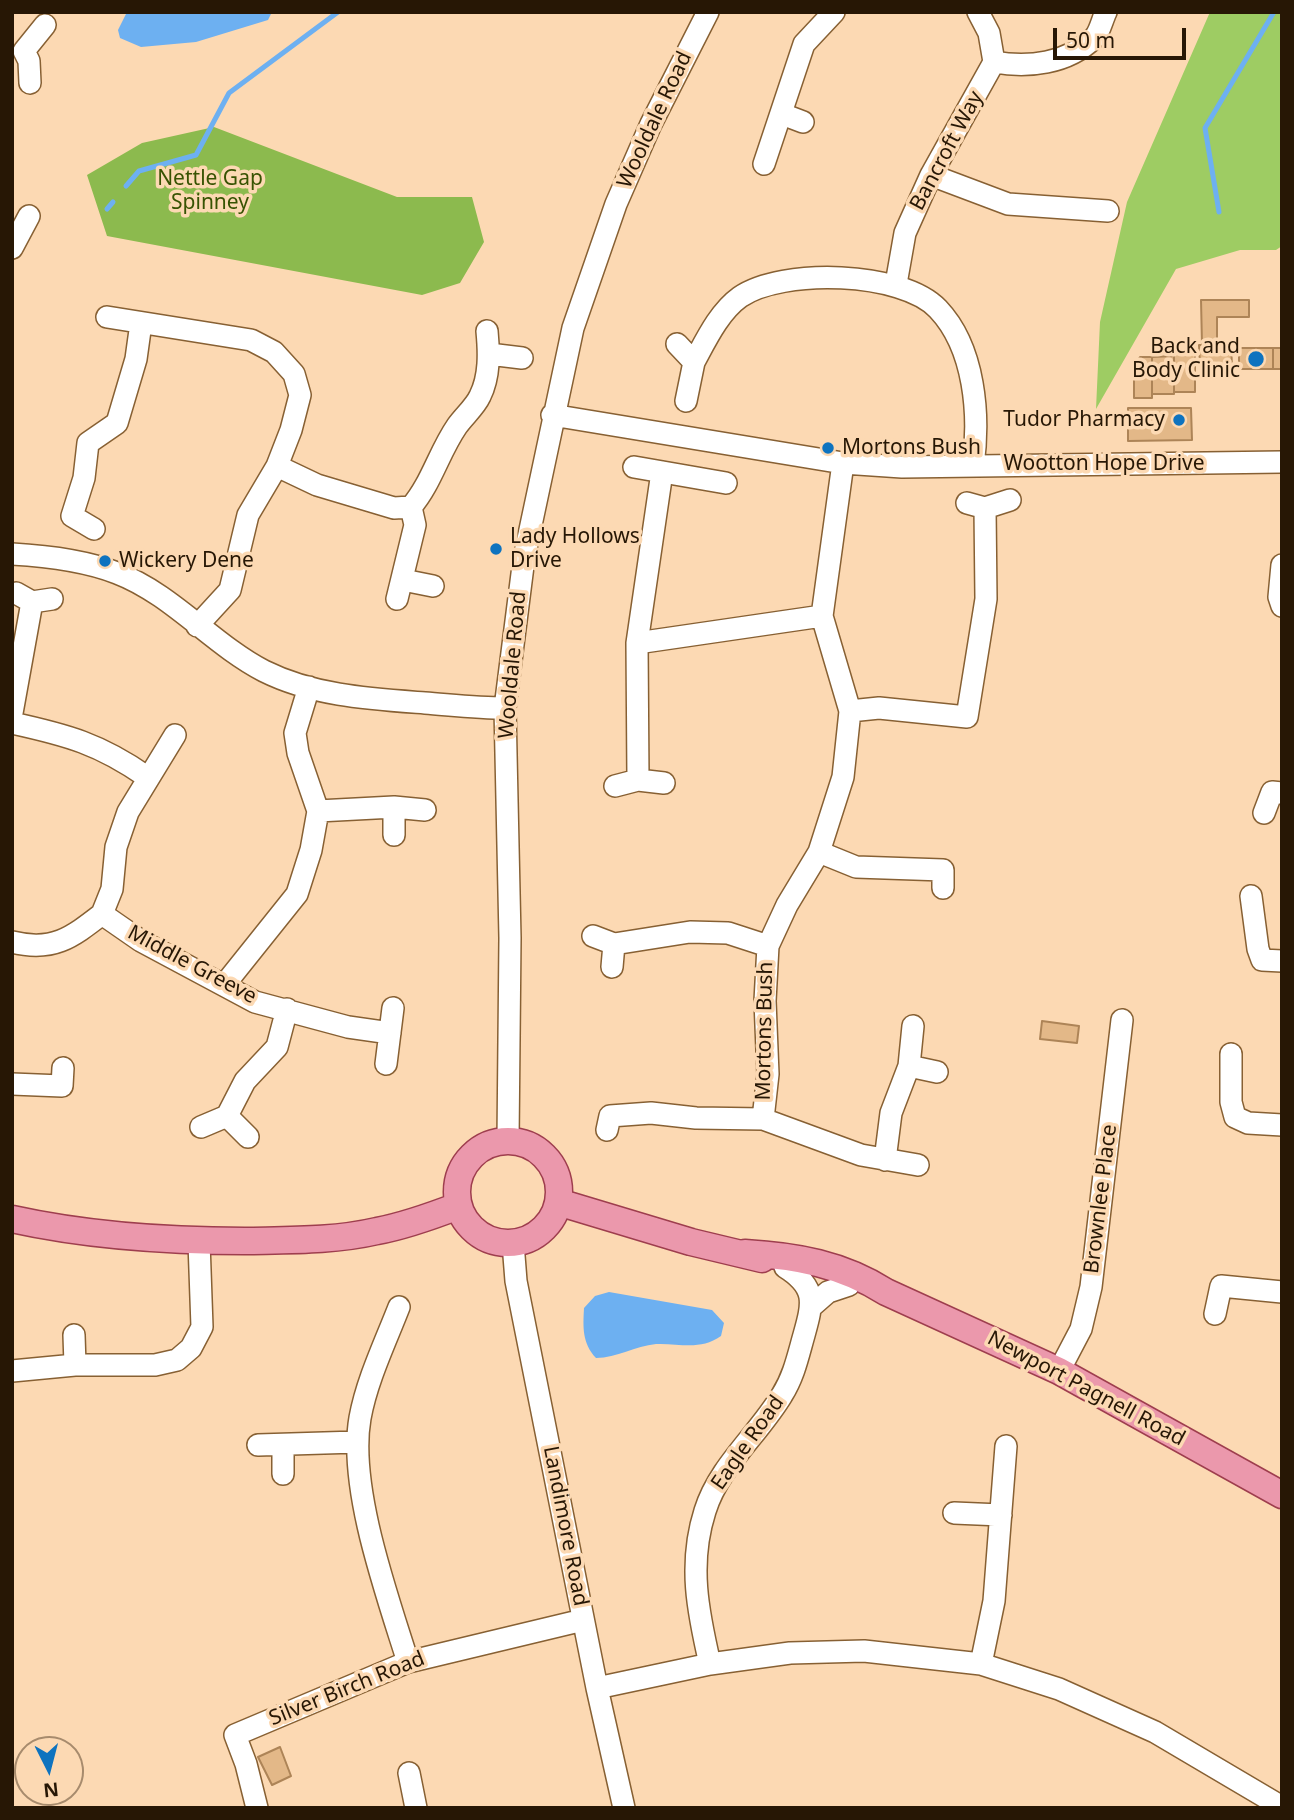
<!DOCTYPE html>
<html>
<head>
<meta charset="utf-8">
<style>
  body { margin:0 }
  #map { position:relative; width:1294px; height:1820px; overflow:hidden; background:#fcd9b3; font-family:"Noto Sans",sans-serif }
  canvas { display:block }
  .frame { position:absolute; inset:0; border:14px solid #271705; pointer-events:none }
  .north { position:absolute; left:14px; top:1736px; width:70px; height:70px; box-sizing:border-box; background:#fcd9b3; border:2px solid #a78b6d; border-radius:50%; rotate:174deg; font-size:19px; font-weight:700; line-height:28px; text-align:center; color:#271705 }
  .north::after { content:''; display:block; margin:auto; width:24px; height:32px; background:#0e73bf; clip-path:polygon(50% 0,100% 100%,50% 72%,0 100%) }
  .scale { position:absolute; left:1053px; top:28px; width:133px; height:32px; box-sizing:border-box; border:4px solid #271705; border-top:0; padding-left:9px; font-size:21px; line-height:24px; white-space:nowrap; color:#271705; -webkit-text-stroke:5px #fcd9b3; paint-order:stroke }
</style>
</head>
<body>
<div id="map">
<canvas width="1294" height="1820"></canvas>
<div class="frame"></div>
<div class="north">N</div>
<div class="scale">50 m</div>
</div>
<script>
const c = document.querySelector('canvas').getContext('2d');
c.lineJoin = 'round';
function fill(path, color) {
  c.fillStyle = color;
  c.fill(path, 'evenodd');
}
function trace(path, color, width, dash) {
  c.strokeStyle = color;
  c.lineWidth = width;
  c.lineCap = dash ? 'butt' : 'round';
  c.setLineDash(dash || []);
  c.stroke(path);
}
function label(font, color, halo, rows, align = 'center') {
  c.font = font + ' "Noto Sans",sans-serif';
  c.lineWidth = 7;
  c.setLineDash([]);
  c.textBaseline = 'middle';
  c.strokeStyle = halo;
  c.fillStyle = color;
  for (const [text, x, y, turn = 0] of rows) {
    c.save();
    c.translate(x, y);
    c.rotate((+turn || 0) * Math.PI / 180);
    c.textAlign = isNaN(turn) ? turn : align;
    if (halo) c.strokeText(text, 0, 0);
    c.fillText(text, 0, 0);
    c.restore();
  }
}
const green = new Path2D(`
  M1210,12h72v234l-6,4h-36l-64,19 -80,140 4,-87 27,-120z`);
const forest = new Path2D(`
  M214,127l183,70h75l12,45 -24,41 -38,12 -315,-59 -20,-61 55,-32z`);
const water = new Path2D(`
  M127,12h145l-4,8 -72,22 -55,5 -21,-9 -2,-8z
  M609,1292l103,18 12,13 -3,13c-21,15 -41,7 -65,8 -21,2 -39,14 -60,14 -14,-15 -13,-31 -12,-50l11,-12z`);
const stream = new Path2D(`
  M126,186l13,-15 57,-16 33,-62 109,-81
  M107,209l6,-7
  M1219,212l-14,-84 69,-116`);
const building = new Path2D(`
  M1201,300h48v17h-32v28h-15z
  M1199,345h32l1,21h-32z
  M1239,348h34v21h-34z
  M1273,348h9v21h-9z
  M1174,350h21v42h-21z
  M1174,356v38h-22v-37z
  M1140,357h12v41h-18v-33z
  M1128,408h63l1,32 -64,1z
  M1042,1021l37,5 -2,17 -37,-4z
  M280,1747l11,29 -19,9 -14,-28z`);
const minor = new Path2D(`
  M978,12l11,21 5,29c34,6 73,2 100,-24 6,-6 8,-18 12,-26
  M30,83l-1,-22 -5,-10 21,-26
  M782,114l21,8
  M764,164l40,-120 30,-32
  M931,175l77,29 100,7
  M12,248l17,-32
  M896,284l9,-51 26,-58 63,-113
  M107,317l144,23 23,12 20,22 6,21 -9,35 -14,36 -29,49 -18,75 -33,36
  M677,344l17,18 -8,39
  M489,354l33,4
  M694,362c12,-22 25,-50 46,-65 42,-29 162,-26 198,12 37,39 42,106 35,157
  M552,415l291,48 59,4 380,-5
  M277,466l40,19 77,23 17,-1c20,-23 28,-55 46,-81 7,-10 18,-19 23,-30 10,-20 9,-44 7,-65
  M634,467l92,16
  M662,472l-25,171 1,137 26,3
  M985,508l25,-8
  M94,529l-22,-13 12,-38 4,-35 29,-20 19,-64 5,-36
  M12,554c35,2 72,6 105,19 55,21 95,71 147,98 50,25 107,28 161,32 27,2 53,5 80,5
  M1282,565l-3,32 3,9
  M403,580l30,6
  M16,593l16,9 20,-3
  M397,599l18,-74 -4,-18
  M637,643l185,-27
  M850,711l29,-3 88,9 19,-118 -1,-91 -18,-5
  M12,713l20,-111
  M12,723c55,12 88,21 135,54
  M615,786l23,-6
  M394,807v28
  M318,811l76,-4 31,3
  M1264,813l8,-21 10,1
  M819,852l37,15 87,3v18
  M1251,896l7,53 4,11 20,1
  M102,914l10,-25 4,-42 12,-35 47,-77
  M593,936l21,8
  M12,942c41,10 59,-4 90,-28l39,27 114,61 93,25 42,6
  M612,967l2,-23 76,-12 38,1 40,13
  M225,984l72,-90 14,-44 7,-39 -20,-58 -3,-20 14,-46
  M1231,1054v48l4,15 13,6 34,2
  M386,1064l7,-56
  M909,1066l28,6
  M12,1084l50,2 1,-18
  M227,1116l18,-35 32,-34 10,-38
  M763,1119l5,-45 -3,-73 3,-55 19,-41 32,-53 24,-75 7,-66 -28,-95 21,-153
  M201,1127l26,-11 21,21
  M607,1130l3,-14 41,-3 45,5 67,1 98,36 57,10
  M508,1141l2,-203 -5,-230 19,-150 49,-230 43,-124 35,-80 57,-112
  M885,1160l6,-47 18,-47 4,-40
  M513,1243l3,38 81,407 27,120
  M812,1306l16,-14 21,-7
  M399,1307c-14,36 -32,73 -39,111 -12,69 27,177 48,244
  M1215,1314l6,-28 61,6
  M74,1335l1,30
  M12,1371l63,-6h80l22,-5 14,-12 11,-21 -3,-85
  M1059,1371l22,-42 10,-42 31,-267
  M258,1445l99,-3
  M283,1445v29
  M954,1513l47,2
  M710,1664c-12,-52 -22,-100 -5,-153 14,-45 53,-76 77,-116 12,-19 16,-39 22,-60 9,-32 13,-48 -19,-68
  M981,1664l13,-63 12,-155
  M597,1688l113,-24 80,-11 74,-2 117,13 78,25 96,43 127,75
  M409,1773l7,35
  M257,1808l-11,-44 -11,-29 173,-73 175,-42`);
const major = new Path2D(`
  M457 1192a51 51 0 1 1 102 0a51 51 0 1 1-102 0Z
  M558,1202l133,40 71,17
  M12,1219c77,17 154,22 233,22 44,-1 89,0 132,-10 27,-5 55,-15 81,-25
  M745,1253c51,3 97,11 141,39l173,79 223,124`);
const markers = [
  [1256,359,9,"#0e73bf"],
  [1179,420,7,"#0e73bf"],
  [828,448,7,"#0e73bf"],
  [496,549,7,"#0e73bf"],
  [105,561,7,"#0e73bf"]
];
const streetNames = [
  ["Wooldale Road",655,120,-65],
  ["Bancroft Way",947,151,-62],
  ["Wootton Hope Drive",1104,464],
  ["Wooldale Road",513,665,-85],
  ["Middle Greeve",192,965,28],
  ["Mortons Bush",765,1031,-89],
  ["Brownlee Place",1101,1199,-83],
  ["Newport Pagnell Road",1086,1389,28],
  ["Eagle Road",748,1443,-55],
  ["Landimore Road",565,1526,79],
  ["Silver Birch Road",347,1689,-22]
];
const parkNames = [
  ["Nettle Gap",210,179],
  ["Spinney",210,203]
];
const poiNames = [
  ["Back and",1240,347,"right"],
  ["Body Clinic",1240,371,"right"],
  ["Tudor Pharmacy",1165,420,"right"],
  ["Mortons Bush",842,448],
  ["Lady Hollows",510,537],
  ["Drive",510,561],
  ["Wickery Dene",119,561]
];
fill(green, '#9ecc63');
fill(forest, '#8cba4e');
fill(water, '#6db0f1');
trace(stream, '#6db0f1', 5);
fill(building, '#e3b888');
trace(building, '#ad8457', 2);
trace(minor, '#876033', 24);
trace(major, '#9e3e4e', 29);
trace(minor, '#fff', 21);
trace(major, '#eb98ac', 26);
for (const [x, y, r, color] of markers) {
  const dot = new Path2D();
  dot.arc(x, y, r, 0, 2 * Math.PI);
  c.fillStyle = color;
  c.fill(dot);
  trace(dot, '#fcd9b3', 2.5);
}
label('21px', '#271705', '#fcd9b3', streetNames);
label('21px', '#375302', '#fcd9b3', parkNames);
label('21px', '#271705', '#fcd9b3', poiNames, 'left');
</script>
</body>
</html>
